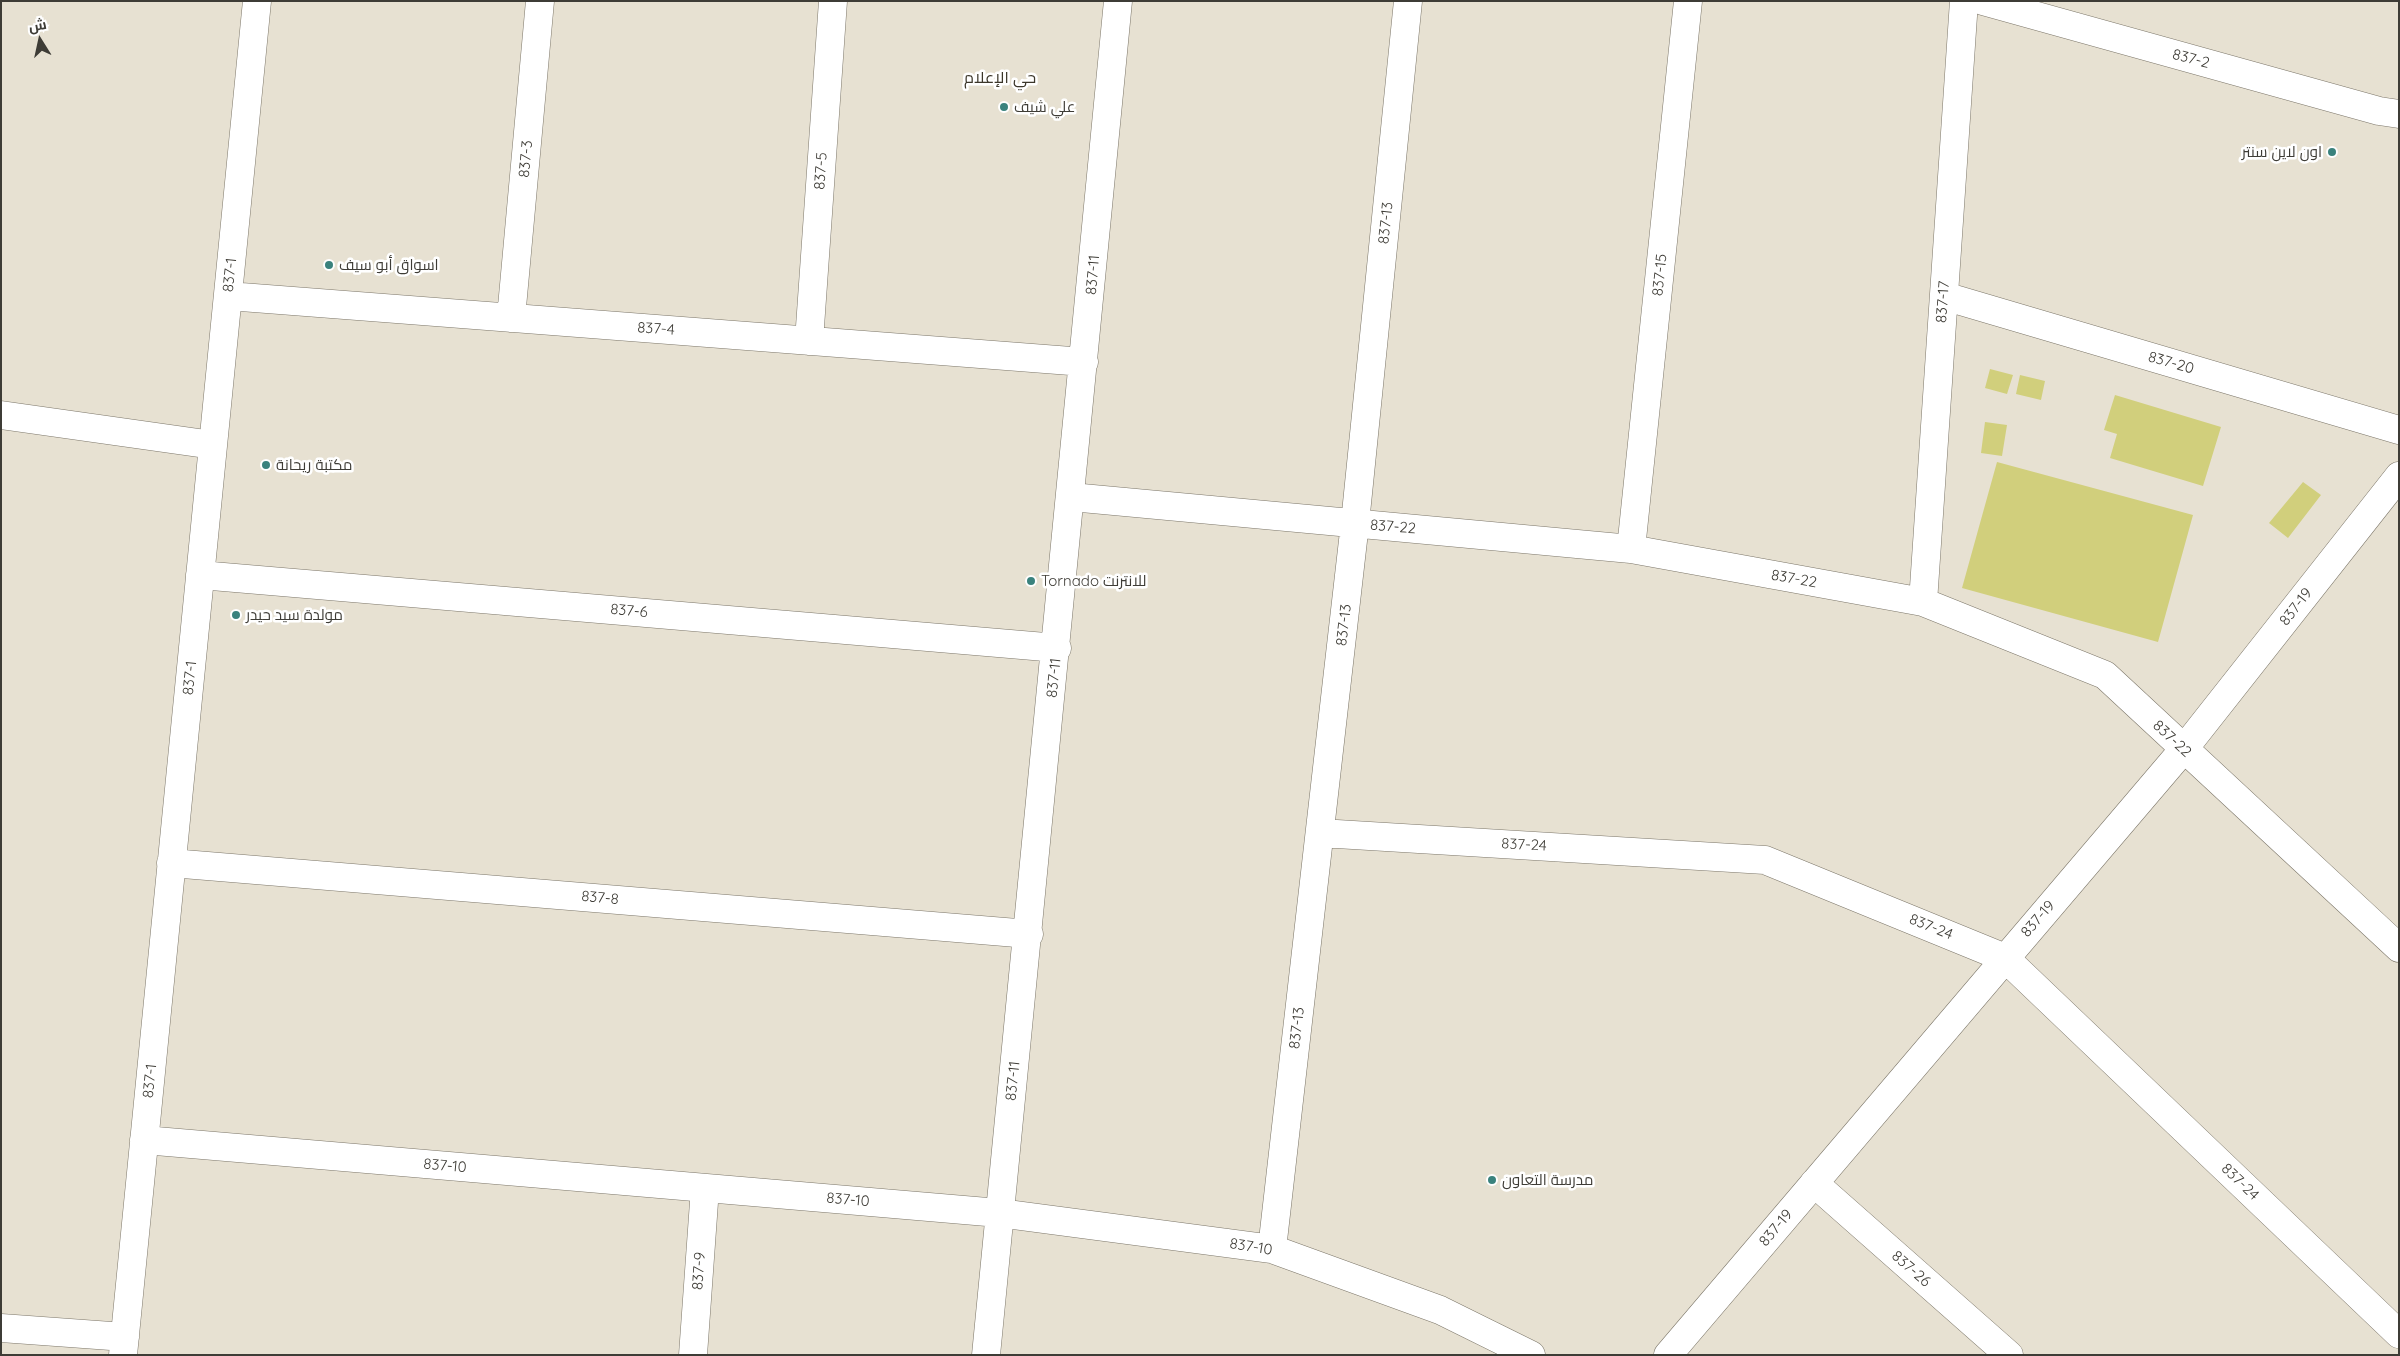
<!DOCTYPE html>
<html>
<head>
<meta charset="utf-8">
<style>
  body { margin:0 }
  #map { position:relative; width:2400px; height:1356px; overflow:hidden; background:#e7e1d2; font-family:Quicksand,Cairo,sans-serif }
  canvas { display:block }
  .frame { position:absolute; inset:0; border:2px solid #3e3c36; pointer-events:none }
  .north { position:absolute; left:15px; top:15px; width:50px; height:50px; -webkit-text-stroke:4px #fff; paint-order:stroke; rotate:350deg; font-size:14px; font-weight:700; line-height:20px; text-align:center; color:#3e3c36 }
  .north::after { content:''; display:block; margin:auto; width:18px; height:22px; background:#3e3c36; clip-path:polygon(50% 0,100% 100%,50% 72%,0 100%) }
</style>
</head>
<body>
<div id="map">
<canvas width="2400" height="1356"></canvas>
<div class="frame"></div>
<div class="north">ش</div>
</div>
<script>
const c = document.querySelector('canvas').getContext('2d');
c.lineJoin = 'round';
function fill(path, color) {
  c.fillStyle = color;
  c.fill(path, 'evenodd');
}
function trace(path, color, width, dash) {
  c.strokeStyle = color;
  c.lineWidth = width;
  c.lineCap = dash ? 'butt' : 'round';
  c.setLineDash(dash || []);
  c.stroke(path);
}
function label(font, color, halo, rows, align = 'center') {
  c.font = font + ' Quicksand,Cairo,sans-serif';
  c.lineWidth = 5;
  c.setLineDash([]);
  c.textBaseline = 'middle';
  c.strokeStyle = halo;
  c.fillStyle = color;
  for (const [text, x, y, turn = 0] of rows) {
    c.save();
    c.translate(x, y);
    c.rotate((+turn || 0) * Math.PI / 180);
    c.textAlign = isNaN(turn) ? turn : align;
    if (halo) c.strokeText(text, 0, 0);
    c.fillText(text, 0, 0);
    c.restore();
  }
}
const building = new Path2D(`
  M1990,369l23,6 -6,19 -22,-6z
  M2020,375l25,6 -4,19 -25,-6z
  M2115,395l106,32 -18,59 -93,-28 7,-24 -13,-4z
  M1985,422l22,3 -5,31 -21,-3z
  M1997,462l196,53 -35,127 -196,-54z
  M2303,482l18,13 -33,43 -19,-15z`);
const street = new Path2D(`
  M1983,1l396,110 20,3
  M228,296l856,66
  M1944,296l455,134
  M511,318l29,-317
  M809,341l24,-340
  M1,415l212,30
  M1071,497l560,52 292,53 182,73 294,273
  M1631,549l57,-548
  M200,575l857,73
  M1923,602l41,-601
  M1320,833l445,27 240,98 394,376
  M171,863l858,71
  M144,1140l855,73 273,36 168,61 91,45
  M1814,1183l195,172
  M1272,1249l83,-726 53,-522
  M1,1328l124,9
  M123,1355l134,-1354
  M693,1355l12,-167
  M986,1355l132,-1354
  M1668,1355l515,-605 216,-274`);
const markers = [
  [1004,107,5,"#3a827d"],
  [2332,152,5,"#3a827d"],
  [329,265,5,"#3a827d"],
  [266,465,5,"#3a827d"],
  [1031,581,5,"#3a827d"],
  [236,615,5,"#3a827d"],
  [1492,1180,5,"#3a827d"]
];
const streetNames = [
  ["837-2",2191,59,15],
  ["837-3",526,159,-85],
  ["837-5",821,171,-86],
  ["837-13",1386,223,-84],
  ["837-1",230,275,-84],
  ["837-11",1093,275,-85],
  ["837-15",1660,275,-84],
  ["837-17",1943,302,-86],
  ["837-4",656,329,4],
  ["837-20",2171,363,16],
  ["837-22",1393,527,5],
  ["837-22",1794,579,10],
  ["837-19",2296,607,-52],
  ["837-6",629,611,5],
  ["837-13",1344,625,-83],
  ["837-1",190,678,-84],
  ["837-11",1054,678,-84],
  ["837-22",2172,739,43],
  ["837-24",1524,845,3],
  ["837-8",600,898,5],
  ["837-19",2038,919,-49],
  ["837-24",1931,927,22],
  ["837-13",1297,1028,-83],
  ["837-1",150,1081,-84],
  ["837-11",1013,1081,-84],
  ["837-10",445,1166,5],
  ["837-24",2240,1182,44],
  ["837-10",848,1200,5],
  ["837-19",1776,1228,-50],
  ["837-10",1251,1247,9],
  ["837-26",1911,1269,41],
  ["837-9",699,1271,-86]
];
const poiNames = [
  ["علي شيف",1014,107],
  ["اون لاين سنتر",2322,152,"right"],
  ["اسواق أبو سيف",339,265],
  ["مكتبة ريحانة",276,465],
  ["Tornado للانترنت",1041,581],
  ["مولدة سيد حيدر",246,615],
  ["مدرسة التعاون",1502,1180]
];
const neighbourhoodNames = [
  ["حي الإعلام",1000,78]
];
fill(building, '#d1cf7c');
trace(street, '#7c7669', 29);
trace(street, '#fff', 28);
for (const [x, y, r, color] of markers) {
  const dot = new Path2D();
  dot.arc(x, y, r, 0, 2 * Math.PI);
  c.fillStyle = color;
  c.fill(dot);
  trace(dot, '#fff', 2);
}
label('15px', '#3e3c36', '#fff', streetNames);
label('15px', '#3e3c36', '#fff', poiNames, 'left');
label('16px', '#3b362a', '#fff', neighbourhoodNames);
</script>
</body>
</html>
